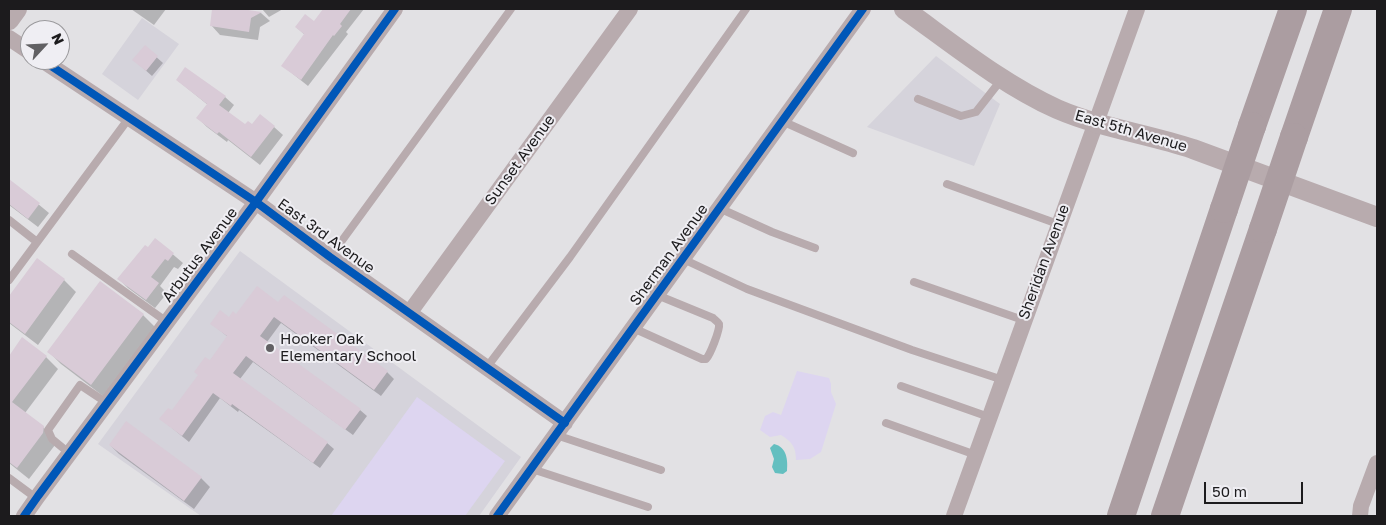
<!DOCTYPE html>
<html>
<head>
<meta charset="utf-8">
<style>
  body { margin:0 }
  #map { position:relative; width:1386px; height:525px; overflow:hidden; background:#e2e1e4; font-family:"Golos Text",sans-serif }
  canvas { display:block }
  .frame { position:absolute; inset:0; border:10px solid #1c1b1d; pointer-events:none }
  .north { position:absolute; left:20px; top:20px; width:50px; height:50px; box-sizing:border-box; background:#efeef3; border:1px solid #9b9a9d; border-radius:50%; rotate:65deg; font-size:14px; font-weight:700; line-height:20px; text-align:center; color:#1c1b1d }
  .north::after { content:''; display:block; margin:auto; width:18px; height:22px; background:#616063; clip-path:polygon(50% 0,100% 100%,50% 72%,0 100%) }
  .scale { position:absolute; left:1204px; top:482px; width:99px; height:22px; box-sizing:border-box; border:2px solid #1c1b1d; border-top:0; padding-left:6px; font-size:15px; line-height:18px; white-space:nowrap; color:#1c1b1d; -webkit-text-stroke:4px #efeef3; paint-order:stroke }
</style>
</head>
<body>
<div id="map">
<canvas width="1386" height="525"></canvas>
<div class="frame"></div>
<div class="north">N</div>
<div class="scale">50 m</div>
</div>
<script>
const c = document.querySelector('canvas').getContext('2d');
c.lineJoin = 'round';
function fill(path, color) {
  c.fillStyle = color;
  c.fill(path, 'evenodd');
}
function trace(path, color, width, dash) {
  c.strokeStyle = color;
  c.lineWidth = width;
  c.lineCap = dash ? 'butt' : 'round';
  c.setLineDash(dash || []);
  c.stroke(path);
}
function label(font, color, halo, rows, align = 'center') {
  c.font = font + ' "Golos Text",sans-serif';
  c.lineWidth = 4;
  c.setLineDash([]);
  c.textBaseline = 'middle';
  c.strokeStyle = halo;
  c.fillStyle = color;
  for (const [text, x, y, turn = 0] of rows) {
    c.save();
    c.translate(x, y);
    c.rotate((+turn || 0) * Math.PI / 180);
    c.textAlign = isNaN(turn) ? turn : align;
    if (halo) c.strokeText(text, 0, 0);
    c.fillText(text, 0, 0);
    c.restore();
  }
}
const built = new Path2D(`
  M142,18l37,26 -41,56 -36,-26z
  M936,56l64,48 -26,62 -107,-39z
  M240,251l281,206 -42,59h-278l-103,-72z`);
const green = new Path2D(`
  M797,371l32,7 2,6v8l5,12 -15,48 -11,7 -14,1c0,-13 -4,-18 -15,-25l-11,2 -10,-7 5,-14 8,-4 8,3z
  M417,397l88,64 -40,55h-134z`);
const water = new Path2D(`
  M774,444c13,3 14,16 13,27l-4,3 -8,-1 -3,-6 2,-8 -4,-11z`);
const shadow = new Path2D(`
  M131,9h35l-12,16z
  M213,9h20l28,4 9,8 -10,6 -2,13 -38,-5 -9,-10z
  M262,9h21l-14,8z
  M325,9h39l-18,23 2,2 -40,52 -25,-20 22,-31 -9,-8 19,-4z
  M145,47l18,16 -11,13 -18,-16z
  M177,80l48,17 9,8 -6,8 18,13 28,1 9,8 -23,30 -32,-25 -1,2 -20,-15 -9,-9 10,-13z
  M9,180l40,33 -11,14 -29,-22z
  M156,240l27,23 -5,6 -4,-2 -14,19 7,7 -12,15 -27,-20 -9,-9z
  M37,260l27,20 12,12 -38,53 -29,-22v-25z
  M279,304l108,68 7,7 -13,17 -100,-73 -14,19 93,68 7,6 -14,19 -100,-73 -13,17 87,64 7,6 -14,19 -81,-58 -1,2 -18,-14 -31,44 -28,-23 11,-7 56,-75 -16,-13z
  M143,315l12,12 -52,69 -42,-32 -12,-12z
  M23,339l23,18 12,12 -33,44 18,14 12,12v6l-26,34 -20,-16v-105z
  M110,445l91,33 9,9 -16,22 -75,-55z`);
const building = new Path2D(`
  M212,9h29l21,3 -11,6 -2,14 -39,-6z
  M323,9h28l-11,15 2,2 -8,10 -1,-1 -32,45 -20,-14 23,-32 -9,-7 10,-13 9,7z
  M145,45l13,11 -12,15 -14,-11z
  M185,67l41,29 -7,9 26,19 3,-3 4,3 8,-10 15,12 -24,31 -32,-25 -2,2 -21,-16 11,-14 -31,-24z
  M9,179l31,24 -12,16 -19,-15z
  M155,238l19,15 -6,8 -3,-2 -14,18 8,6 -13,17 -29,-21 28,-34 3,2z
  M37,258l28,21 -40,55 -16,-12v-26z
  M100,281l44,33 -53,71 -44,-33z
  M257,286l21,16 6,-7 104,76 -14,19 -100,-73 -14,19 101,73 -16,21 -99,-74 -13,17 95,69 -15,21 -81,-59 -1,2 -18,-13 -31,43 -23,-17 9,-11 4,2 26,-35 -4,-3 11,-15 5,3 17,-24 -17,-12 10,-14 9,7 4,-6 3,3z
  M22,337l25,19 -35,46 32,24 -1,7 -26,35 -8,-6v-106z
  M126,421l76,56 -18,24 -75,-56z`);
const service = new Path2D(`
  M918,99l43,17 15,-4 25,-32
  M782,121l71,32
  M947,184l111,40
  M719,208l53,24 43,16
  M9,220l28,22
  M72,254l95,68
  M330,257l181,-248
  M683,259l64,30 165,61 91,30
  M9,280l120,-162
  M914,282l109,38
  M633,328l69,31h4c4,-4 14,-29 13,-35 -1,-2 -4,-4 -6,-6l-56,-23
  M487,367l83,-110 176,-248
  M901,386l88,31
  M886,423l90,32
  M556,435l105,35
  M69,453l-17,-14 -4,-9 32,-45 27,18
  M532,469l116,38
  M9,478l27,20`);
const minor = new Path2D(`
  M9,38l21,14
  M42,60l214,142 74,55 235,166
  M410,312l220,-303
  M24,516l14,-20 218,-294 139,-193
  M497,516l366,-507
  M954,516l183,-507
  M1360,516l1,-10 16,-43`);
const tertiary = new Path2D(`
  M904,9c49,35 98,75 153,100 44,19 91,25 136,40l184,68
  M9,20l8,-11`);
const motorway = new Path2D(`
  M1252,126l41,-117
  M1294,137l44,-128
  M1121,516l103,-307
  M1165,516l98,-287`);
const motorwayBridge = new Path2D(`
  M1224,209l28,-83
  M1263,229l31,-92`);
const cycleway = new Path2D(`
  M42,60l214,142 74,55 235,166
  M24,516l14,-20 218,-294 139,-193
  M497,516l366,-507`);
const markers = [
  [270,348,5,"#616063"]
];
const streetNames = [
  ["East 5th Avenue",1131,131,16],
  ["Sunset Avenue",520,160,-54],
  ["East 3rd Avenue",326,236,36],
  ["Arbutus Avenue",200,255,-53],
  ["Sherman Avenue",669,255,-54],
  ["Sheridan Avenue",1044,262,-70]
];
const poiNames = [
  ["Hooker Oak",280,339],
  ["Elementary School",280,356]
];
fill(built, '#d5d3db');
fill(green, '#ddd5f0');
fill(water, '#64bfc0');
fill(shadow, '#0003');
fill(building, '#d9cbd7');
trace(service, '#b8abae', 8);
trace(minor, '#b8abae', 16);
trace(tertiary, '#b8abae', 20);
trace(motorway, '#ab9da1', 28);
trace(motorwayBridge, '#ab9da1', 28);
trace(cycleway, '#0057b8', 8);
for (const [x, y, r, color] of markers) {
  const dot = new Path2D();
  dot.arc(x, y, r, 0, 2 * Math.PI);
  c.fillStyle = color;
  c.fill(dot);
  trace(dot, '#efeef3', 2);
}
label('15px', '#1c1b1d', '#efeef3', streetNames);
label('15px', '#1c1b1d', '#efeef3', poiNames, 'left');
</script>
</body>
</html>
